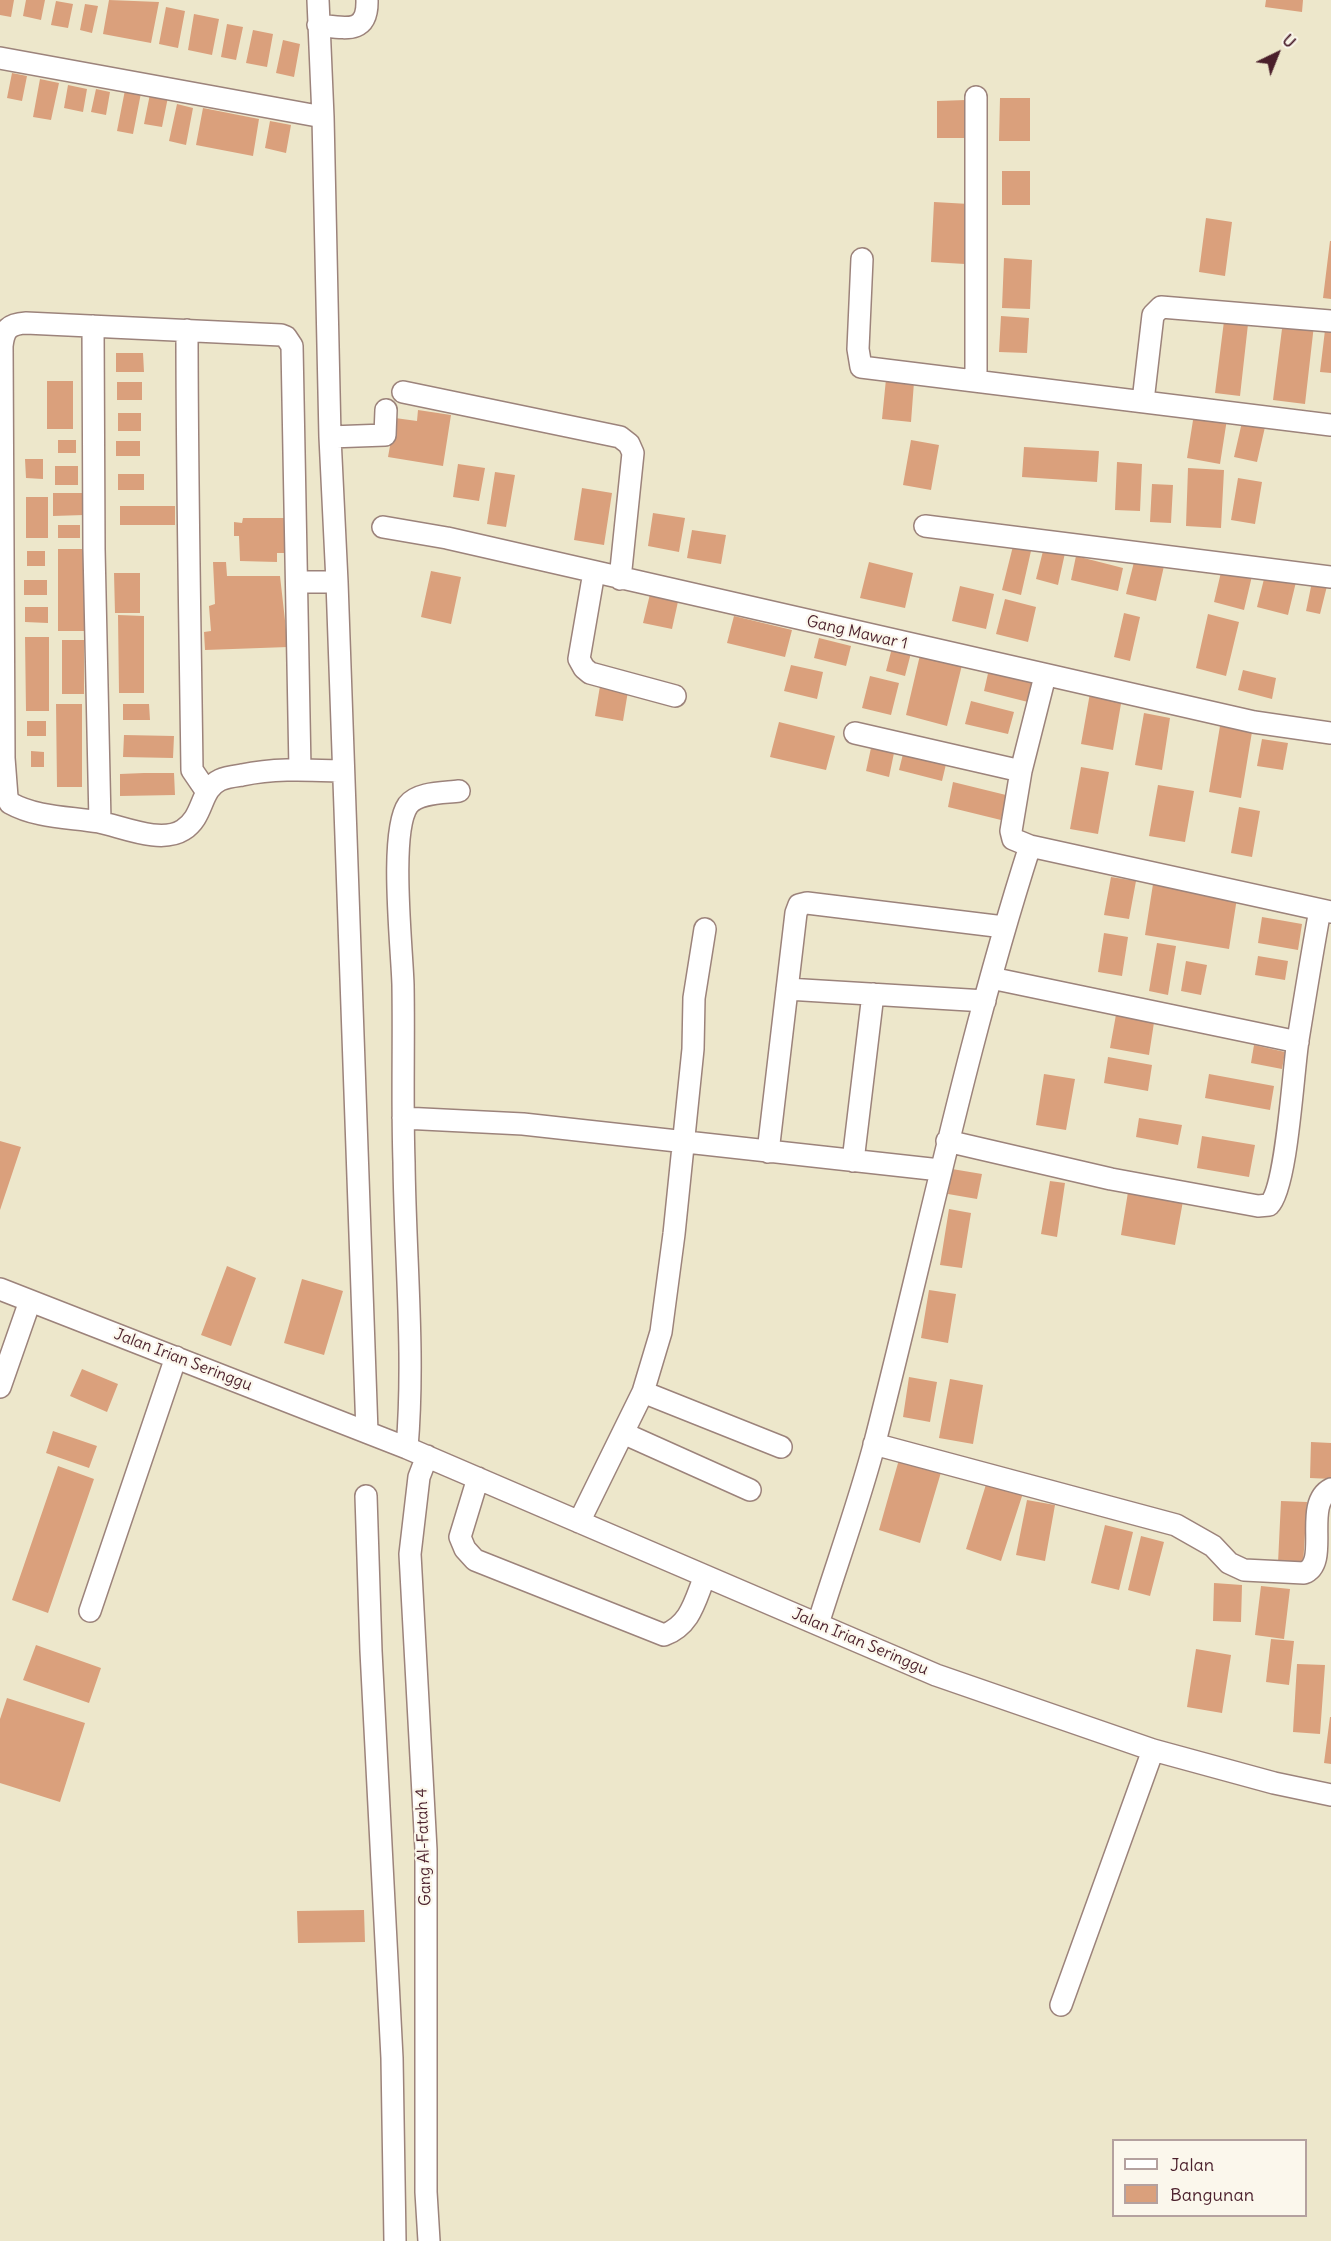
<!DOCTYPE html>
<html>
<head>
<meta charset="utf-8">
<style>
  body { margin:0 }
  #map { position:relative; width:1331px; height:2241px; overflow:hidden; background:#ede7cb; font-family:Delius,sans-serif }
  canvas { display:block }
  .legend { position:absolute; left:1112px; top:2139px; width:195px; height:78px; box-sizing:border-box; background:#fbf7ec; border:2px solid #b4a19f; margin:0; padding:8px 10px; list-style:none; font-size:18px; color:#4a1f2b }
  .legend li { display:flex; align-items:center; gap:12px; height:30px }
  .legend b { width:30px; border:2px solid #b4a19f }
  .north { position:absolute; left:1247px; top:24px; width:60px; height:60px; -webkit-text-stroke:4px #fbf7ec; paint-order:stroke; rotate:43deg; font-size:16px; font-weight:700; line-height:24px; text-align:center; color:#4a1f2b }
  .north::after { content:''; display:block; margin:auto; width:21px; height:27px; background:#4a1f2b; clip-path:polygon(50% 0,100% 100%,50% 72%,0 100%) }
</style>
</head>
<body>
<div id="map">
<canvas width="1331" height="2241"></canvas>
<ul class="legend">
<li><b style="height:8px;background:#fff"></b>Jalan</li>
<li><b style="height:16px;background:#daa07c"></b>Bangunan</li>
</ul>
<div class="north">U</div>
</div>
<script>
const c = document.querySelector('canvas').getContext('2d');
c.lineJoin = 'round';
function fill(path, color) {
  c.fillStyle = color;
  c.fill(path, 'evenodd');
}
function trace(path, color, width, dash) {
  c.strokeStyle = color;
  c.lineWidth = width;
  c.lineCap = dash ? 'butt' : 'round';
  c.setLineDash(dash || []);
  c.stroke(path);
}
function label(font, color, halo, rows, align = 'center') {
  c.font = font + ' Delius,sans-serif';
  c.lineWidth = 4.5;
  c.setLineDash([]);
  c.textBaseline = 'middle';
  c.strokeStyle = halo;
  c.fillStyle = color;
  for (const [text, x, y, turn = 0] of rows) {
    c.save();
    c.translate(x, y);
    c.rotate((+turn || 0) * Math.PI / 180);
    c.textAlign = isNaN(turn) ? turn : align;
    if (halo) c.strokeText(text, 0, 0);
    c.fillText(text, 0, 0);
    c.restore();
  }
}
const building = new Path2D(`
  M0,0h14l-3,17 -11,-2z
  M26,0h19l-4,20 -18,-4z
  M109,0l50,2 -8,41 -48,-9z
  M1266,0h37l-1,12 -37,-5z
  M56,1l17,3 -5,24 -17,-3z
  M85,4l13,2 -6,27 -12,-3z
  M166,7l19,4 -7,37 -19,-4z
  M194,14l25,5 -7,36 -24,-5z
  M227,24l16,3 -7,33 -15,-3z
  M253,30l20,4 -6,33 -21,-4z
  M283,40l17,4 -6,33 -18,-4z
  M12,73l15,3 -5,25 -15,-3z
  M40,79l19,4 -8,37 -18,-3z
  M68,85l19,4 -4,23 -19,-4z
  M96,89l14,3 -4,23 -15,-3z
  M125,90l16,3 -8,41 -16,-3z
  M150,94l18,3 -6,30 -18,-3z
  M1000,98h30v43h-31z
  M966,100l1,38h-30v-37z
  M177,104l16,4 -7,37 -17,-4z
  M203,108l56,11 -6,37 -57,-11z
  M270,121l21,4 -5,28 -21,-5z
  M1002,171h28v34h-28z
  M934,202l35,2 -4,60 -34,-2z
  M1206,218l26,4 -7,54 -26,-4z
  M1330,241h1v58l-8,-1z
  M1004,258l28,2 -2,49 -28,-1z
  M1001,316l28,2 -2,35 -28,-1z
  M1224,321l24,3 -8,72 -25,-3z
  M1283,321l31,4 -9,79 -32,-4z
  M1325,330l6,1v42l-11,-1z
  M116,353h27l1,19h-28z
  M886,379l28,3 -3,40 -29,-3z
  M47,381h26v48h-26z
  M117,382h25v18h-25z
  M418,410l33,5 -8,51 -55,-9 7,-39 22,3z
  M118,413h23v18h-23z
  M1194,414l33,5 -7,45 -33,-6z
  M1242,422l23,5 -8,35 -23,-5z
  M58,440h18v13h-18z
  M911,440l28,5 -8,45 -28,-5z
  M116,441h24v15h-24z
  M1024,447l75,4 -2,31 -75,-5z
  M25,459h18v20l-17,-1z
  M1117,462l25,2 -2,47 -25,-1z
  M458,464l27,4 -6,33 -26,-4z
  M55,466h23v19h-23z
  M1188,468l36,2 -3,58 -35,-2z
  M495,472l20,3 -9,52 -19,-3z
  M118,474h26v16h-26z
  M1238,478l24,4 -7,42 -24,-4z
  M1152,484l21,1 -2,38 -21,-1z
  M582,488l30,5 -8,52 -30,-5z
  M53,493h31v22l-31,1z
  M26,497h22v41h-22z
  M120,506h55v19h-55z
  M653,513l32,5 -6,34 -31,-6z
  M243,518h41l1,35h-8v9l-37,-1 -1,-25h-5v-14l8,1z
  M58,525h22v13h-22z
  M692,530l34,5 -5,29 -34,-6z
  M1013,546l18,5 -10,44 -19,-5z
  M1044,547l21,6 -7,32 -22,-6z
  M58,549h27v82h-27z
  M27,551h18v15h-18z
  M1076,556l47,12 -5,23 -47,-11z
  M1135,558l29,8 -8,35 -30,-7z
  M213,562h13l1,14h53l8,71 -83,3 -1,-18 7,-1 -2,-25 6,-2z
  M869,562l44,11 -8,35 -45,-10z
  M1222,568l30,8 -8,34 -30,-8z
  M431,571l30,6 -10,47 -30,-7z
  M114,573h26v40h-25z
  M1265,575l31,7 -8,33 -31,-8z
  M24,580h23v15h-23z
  M1312,582l15,4 -7,28 -14,-3z
  M960,586l34,8 -8,35 -34,-8z
  M651,590l28,7 -7,32 -29,-6z
  M1005,599l31,8 -8,35 -32,-8z
  M25,607h23v16l-23,-1z
  M1124,613l16,4 -10,44 -16,-4z
  M1208,614l31,8 -13,54 -30,-8z
  M118,615l26,1v77h-25z
  M734,616l58,14 -7,27 -58,-14z
  M25,637h24v74h-23z
  M819,638l32,8 -5,20 -32,-8z
  M62,640h22v54h-22z
  M892,648l19,5 -6,23 -19,-5z
  M920,655l42,10 -15,61 -41,-11z
  M791,665l32,7 -6,27 -33,-8z
  M989,669l44,11 -5,22 -44,-11z
  M1243,670l33,8 -4,21 -34,-9z
  M870,676l29,7 -8,32 -29,-7z
  M600,686l28,5 -5,30 -28,-5z
  M1090,693l32,5 -9,52 -32,-6z
  M971,701l43,11 -6,22 -43,-10z
  M56,704h26v83h-25z
  M123,704h26l1,16h-27z
  M1144,713l26,5 -8,52 -27,-5z
  M27,721h19v15h-19z
  M779,722l56,14 -9,34 -56,-13z
  M1220,726l32,6 -11,66 -32,-6z
  M124,735l50,1 -1,22 -50,-1z
  M1262,739l26,4 -5,27 -26,-4z
  M871,748l23,5 -5,24 -23,-6z
  M904,750l43,10 -5,21 -43,-11z
  M31,751l13,1v15h-13z
  M1081,767l28,5 -11,62 -28,-5z
  M144,773h30l1,22 -55,1v-22z
  M953,782l53,13 -5,25 -53,-13z
  M1158,785l36,6 -9,51 -36,-6z
  M1239,807l21,4 -8,46 -21,-4z
  M1111,877l25,4 -7,38 -25,-4z
  M1153,884l84,14 -8,51 -84,-14z
  M1262,917l40,7 -4,26 -40,-7z
  M1104,933l24,4 -6,39 -24,-4z
  M1157,943l19,3 -8,49 -19,-4z
  M1258,956l30,5 -3,19 -30,-5z
  M1186,961l21,4 -6,30 -20,-4z
  M1117,1009l38,7 -6,39 -39,-7z
  M1254,1045l31,7 -3,17 -31,-6z
  M1108,1057l44,8 -4,26 -44,-8z
  M1044,1074l31,5 -9,51 -30,-5z
  M1209,1074l65,12 -4,24 -65,-12z
  M1139,1118l43,7 -4,20 -42,-8z
  M1202,1136l53,9 -6,32 -52,-9z
  M0,1141l21,6 -21,63z
  M952,1169l30,5 -5,25 -29,-5z
  M1050,1181l15,2 -8,54 -16,-3z
  M1128,1192l55,9 -8,44 -54,-10z
  M949,1209l22,4 -9,55 -22,-3z
  M227,1266l29,12 -25,68 -30,-11z
  M302,1279l41,12 -19,64 -40,-12z
  M929,1290l27,4 -8,49 -27,-5z
  M82,1369l36,15 -11,28 -37,-16z
  M909,1377l28,5 -7,40 -27,-5z
  M950,1379l33,6 -10,59 -34,-6z
  M53,1431l44,15 -8,22 -43,-15z
  M1311,1442l20,1v36l-21,-1z
  M900,1456l42,13 -22,74 -41,-13z
  M58,1466l36,13 -46,134 -36,-13z
  M988,1478l36,12 -23,71 -35,-12z
  M1027,1500l28,5 -10,56 -29,-6z
  M1281,1501l26,1 -4,63 -25,-2z
  M1105,1525l28,7 -14,58 -28,-7z
  M1141,1536l23,6 -14,54 -22,-6z
  M1214,1583l28,2 -1,37 -28,-1z
  M1261,1586l29,3 -6,50 -29,-4z
  M1271,1639l23,2 -5,44 -23,-3z
  M36,1645l65,23 -12,35 -66,-23z
  M1196,1649l35,6 -9,58 -35,-6z
  M1297,1664l28,1 -5,69 -27,-2z
  M7,1698l78,25 -25,79 -60,-19v-64z
  M1330,1717h1v47l-7,-1z
  M364,1910l1,32 -67,1 -1,-32z`);
const minor = new Path2D(`
  M318,0l5,117 7,320 7,145 30,850
  M318,25c27,3 50,10 49,-25
  M0,58l323,59
  M862,259l-4,90 3,18 470,58
  M93,326l1,223 6,273
  M187,330c0,147 3,293 5,440l15,22
  M976,380v-283
  M403,392l217,45 9,7 4,9 -13,126
  M1143,401l10,-86 8,-8 170,14
  M330,437l55,-2 1,-25
  M925,526l406,51
  M383,527l64,11 807,184 77,11
  M594,572l-15,87 5,9 6,5 85,23
  M297,582h40
  M1045,676l-24,95 -10,60 2,8 17,7 301,66
  M855,733l166,38
  M300,770l-8,-424 -6,-9 -5,-2 -255,-12c-17,1 -22,6 -24,23l2,412 3,39 3,6c27,15 59,14 89,19 24,5 62,22 84,8 22,-14 16,-40 37,-50 6,-3 15,-4 22,-5 34,-7 66,-5 100,-4
  M991,978l307,64
  M787,989l198,12
  M403,1118l120,6 417,46
  M947,1141l164,38 147,27 11,-1c18,-17 24,-134 29,-165 7,-43 14,-87 22,-130
  M768,1152l28,-239 3,-8 8,-2 197,24
  M853,1161l20,-167
  M0,1289l407,159 529,227 217,75 121,33 57,12
  M0,1387l30,-86
  M643,1392l138,55
  M623,1433l127,57
  M874,1444l302,81 37,21 16,17 15,7 60,3c27,-10 -2,-69 27,-84
  M407,1448c8,-95 -2,-191 -3,-286 -2,-59 0,-118 -1,-177 -1,-37 -14,-153 5,-180 10,-13 36,-12 51,-14
  M427,1456l-8,21 -9,77 16,296v342l3,49
  M478,1478l-18,59 5,12 10,11 189,75c27,-10 31,-35 41,-59
  M366,1496l5,155 21,407 3,183
  M579,1522l64,-130 18,-60 13,-98 19,-185 1,-51 11,-69
  M90,1611l86,-254
  M818,1624c19,-61 41,-121 57,-182 51,-199 92,-400 155,-596
  M1061,2005l92,-255`);
const streetNames = [
  ["Gang Mawar 1",857,633,13],
  ["Jalan Irian Seringgu",183,1360,21],
  ["Jalan Irian Seringgu",860,1642,23],
  ["Gang Al-Fatah 4",424,1847,-92]
];
fill(building, '#daa07c');
trace(minor, '#9c837b', 24);
trace(minor, '#fff', 21);
label('16px', '#4a1f2b', '#fbf7ec', streetNames);
</script>
</body>
</html>
